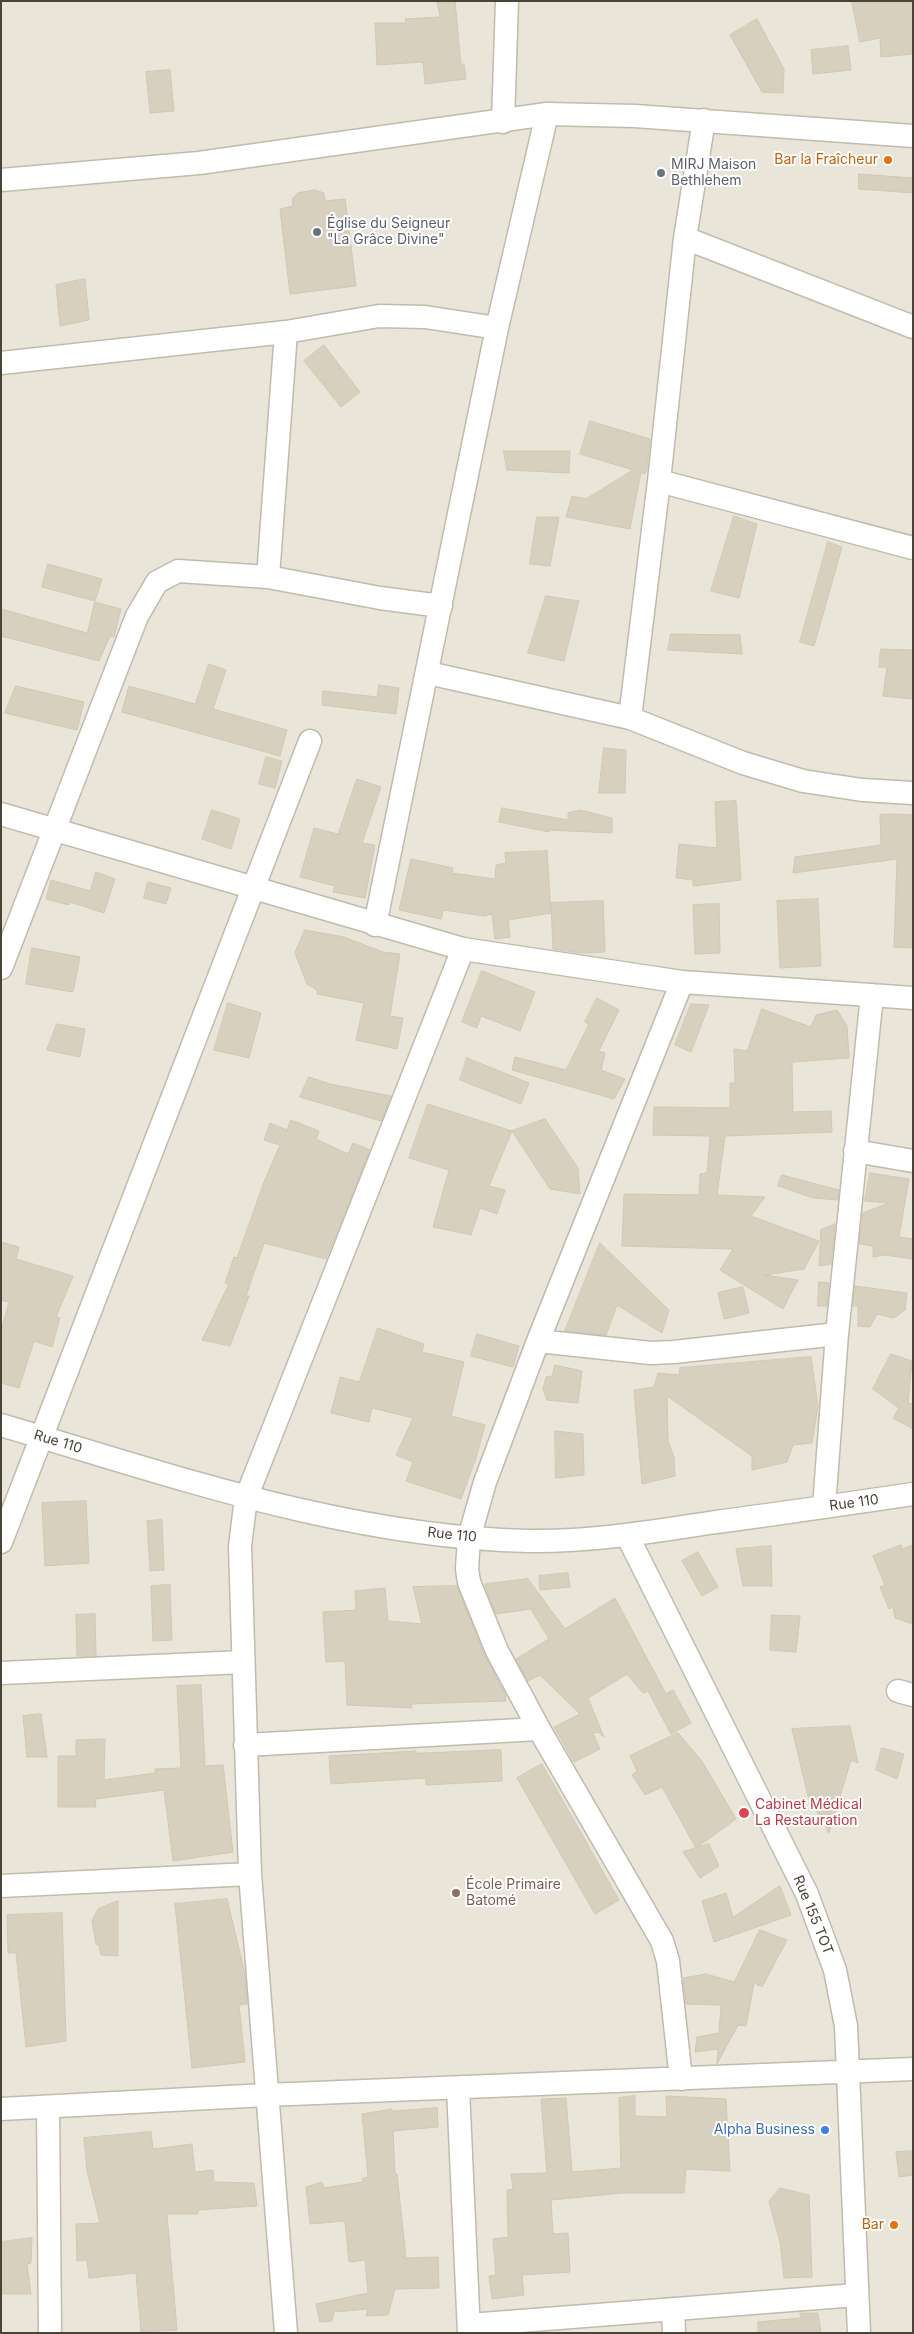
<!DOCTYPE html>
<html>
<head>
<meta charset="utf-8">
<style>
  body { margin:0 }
  #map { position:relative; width:914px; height:2334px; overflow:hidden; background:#f5f3ea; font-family:Inter,sans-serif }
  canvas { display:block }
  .frame { position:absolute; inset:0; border:2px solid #494438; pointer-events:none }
</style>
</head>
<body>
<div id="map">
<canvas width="914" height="2334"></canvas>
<div class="frame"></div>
</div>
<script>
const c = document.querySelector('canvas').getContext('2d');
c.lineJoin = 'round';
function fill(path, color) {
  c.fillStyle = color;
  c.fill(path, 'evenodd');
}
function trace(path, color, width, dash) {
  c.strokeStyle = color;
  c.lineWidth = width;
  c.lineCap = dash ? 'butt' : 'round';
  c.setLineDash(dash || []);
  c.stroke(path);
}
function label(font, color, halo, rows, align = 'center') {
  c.font = font + ' Inter,sans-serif';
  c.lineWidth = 4;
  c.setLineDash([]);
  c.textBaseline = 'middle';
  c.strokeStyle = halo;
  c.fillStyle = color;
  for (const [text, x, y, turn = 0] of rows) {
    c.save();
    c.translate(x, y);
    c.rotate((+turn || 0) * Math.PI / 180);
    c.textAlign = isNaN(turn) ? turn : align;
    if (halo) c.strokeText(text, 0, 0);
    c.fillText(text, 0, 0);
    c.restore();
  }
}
const residential = new Path2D(`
  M1,1h912v2332h-912z`);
const building = new Path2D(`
  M437,1h18l6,64 3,-1 2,15 -41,5 -2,-22 -46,3 -2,-42h31l-1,-4 35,-2z
  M852,1h61v53l-32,3 -1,-19 -20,4z
  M757,19l27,50 -1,24 -21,-1 -32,-57z
  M848,46l3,24 -38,4 -2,-24z
  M170,70l4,41 -24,2 -4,-41z
  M859,174l54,4v15l-54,-4z
  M315,190l9,3 1,8 20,-2 11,87 -66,8 -10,-85 13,-3 -1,-7 6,-6z
  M85,279l4,41 -29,6 -4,-41z
  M324,345l36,47 -19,15 -37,-46z
  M590,421l60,18 -3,29 -2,6 -4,-2 -11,57 -64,-12 6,-21 14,3 47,-29 -53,-16z
  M504,451h66l-1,22 -62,-3z
  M734,516l23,8 -18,74 -28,-7z
  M537,517h22l-9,49 -20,-2z
  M828,542l14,5 -28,99 -14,-4z
  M48,564l54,15 -7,22 -53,-14z
  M546,596l33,5 -15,60 -36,-8z
  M95,602l26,7 -7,28 -4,-1 -11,25 -98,-25v-27l86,24z
  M671,634l69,1 2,19 -74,-4z
  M881,649l32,1v49l-30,-3 4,-29h-8z
  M209,664l17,6 -13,39 74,21 -7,26 -158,-44 7,-26 66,18z
  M379,685l20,3 -3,26 -74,-9 1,-14 54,6z
  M16,686l68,16 -7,28 -72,-17z
  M604,748l22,2 -1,43h-26z
  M266,757l16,4 -7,27 -16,-4z
  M357,779l24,8 -19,56 13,2 -10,53 -32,-6 2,-6 -35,-9 14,-49 24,6z
  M736,801l5,79 -48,6v-6l-17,-2 3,-34 38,4 -2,-46z
  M502,808l66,12v-7l12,-3 32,8v15l-63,-3v2l-50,-10z
  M212,810l28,9 -9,30 -29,-10z
  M893,814l20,1v133l-19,-1 3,-88 -104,14 2,-16 86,-12 -1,-30z
  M547,851l4,62 -43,7 2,17 -15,2 -3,-25 -8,2 -41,-6 -2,9 -42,-9 12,-51 42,9 -1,5 43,6 1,-14 10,-2 -1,-10z
  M96,872l19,7 -11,34 -34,-11 -1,3 -23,-6 5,-19 39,11z
  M148,882l23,6 -5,16 -22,-6z
  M818,899l3,67 -41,2 -3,-67z
  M603,901l2,51 -25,1 -27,-4 -2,-46z
  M719,904l1,49 -25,1 -2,-49z
  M305,930l39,7 39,15 17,2 -10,62 13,2 -6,31 -41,-9 8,-37 -47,-9v-4l-10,-6 -12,-31z
  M32,948l48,9 -7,35 -47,-8z
  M482,971l53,21 -15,39 -39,-15 -4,12 -15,-6z
  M597,998l22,12 -20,41 6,2 -4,17 24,9 -11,20 -102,-29 3,-13 51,13 23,-46 -4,-2z
  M228,1003l33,10 -12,45 -35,-8z
  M691,1004l18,1 -18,47 -16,-7z
  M762,1009l49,18 5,-12 21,-5 10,16 2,32 -57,4 1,50 38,-1 1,21 -107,4 -8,59 48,2 -14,19 68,25 -15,28 -40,6 34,5 -15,29 -63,-39 13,-21 -111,-3 2,-52 75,1 1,-21 7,-1 3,-37 -57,-1 1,-28 76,1v-25h5l-1,-34 13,2z
  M57,1024l28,5 -5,28 -33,-7z
  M467,1058l62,25 -8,21 -61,-24z
  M309,1077l21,7 61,12 -10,25 -81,-24z
  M428,1104l84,27 -23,55 16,4 -8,24 -17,-6 -9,27 -38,-8 16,-57 -40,-12z
  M545,1119l33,49 2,26 -30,-5 -38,-58z
  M291,1120l28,11 -3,8 32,15 5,-11 17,7 -44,109 -62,-16 -18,53h3l-19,50 -28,-6 27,-56 -4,-1 9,-26 3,1 27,-76 16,-37 -16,-5 6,-17 17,7z
  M870,1173l39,6 -10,58 14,2v20l-28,-4 -12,2v-11l-14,-2 4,-31 26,-10 -24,-2z
  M782,1175l57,15 -1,10 -25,-2 -35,-12z
  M835,1224l-4,40 -12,2 2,-36z
  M1,1242l18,5 -3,12 57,17 -17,41 4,1 -8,29 -18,-6 -15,47 -18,-5v-52l8,-29 -8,-2z
  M600,1243l69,67 -7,23 -45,-28 -11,30 -41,-4z
  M819,1282l10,1 -2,23h-9z
  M855,1286l52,7 -2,17 -11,8 -17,-4 -7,13 -12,-1v-20h-5z
  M743,1287l6,26 -25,6 -6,-26z
  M378,1328l46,16 -2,8 42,10 -13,54 34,9 -9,33 -15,41 -55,-18 7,-19 -17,-7 17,-37 -41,-10 -3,14 -38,-9 9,-36 19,5z
  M477,1334l42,12 -6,21 -42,-11z
  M891,1354l21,7 -4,43 5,-1v26l-20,-11 6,-10 -26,-19z
  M811,1357l7,49 -6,37 -19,2 -6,17 -35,8v-14l-85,-60 1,45 6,16 1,19 -33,8 -8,-94 20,-3 4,-14 21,2 1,-7z
  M555,1365l27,6 -4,32 -31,-3 -4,-11 3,-12 6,-1z
  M555,1431l28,3 1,41 -28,3z
  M86,1501l3,62 -44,3 -3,-63z
  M162,1520l2,50 -14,1 -3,-50z
  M901,1545l1,4 11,-4v79l-18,-6 -2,-11 -4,2 -9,-22 5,-2 -12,-29z
  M771,1546l1,40h-29l-7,-37z
  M698,1552l20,35 -16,9 -20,-35z
  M568,1573l2,14 -30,3 -1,-14z
  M528,1579l37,50 50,-31 51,96 7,-4 18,33 -20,11 -23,-43 -5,2 -16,-19 -39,24 16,39 -6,-5 -5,1 7,16 -26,13 -20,-35 26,-13 -40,-39 -12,6 -12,-22 33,-20 -18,-30 -35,5 -11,-28 1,-2z
  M170,1585l2,55 -19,1 -2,-55z
  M457,1586l28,70 20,38 1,7 -95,3 1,4 -65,-3 -2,-44 -19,1 -3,-50 33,-2 -1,-19 30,-3 3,33 34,3 -9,-37z
  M95,1614l1,42h-19l-1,-41z
  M772,1615l28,1 -4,36 -26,-2z
  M201,1685l4,81 18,-1 10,87 -60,9 -9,-71 -69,9 1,8h-38v-51h18v-16l29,-1 -1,41 51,-7v-4l26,-1 -4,-82z
  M41,1714l6,43h-20l-4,-41z
  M850,1726l8,37 -7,-3 -22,73 -21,-37 -16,-67z
  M678,1733l24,28 34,58 -40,29 -34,-61 -17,8 -13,-20 5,-4 -7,-15z
  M882,1748l22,6 -7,25 -21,-9z
  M501,1750l1,31 -76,4v-7l-95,6 -2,-28 87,-5 1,2z
  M542,1764l77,136 -24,14 -78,-136z
  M709,1844l10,22 -19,12 -17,-26z
  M780,1886l11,29 -77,27 -12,-41 24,-8 7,24z
  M227,1899l18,75 2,30 -8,1 6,57 -53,6 -17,-164z
  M118,1901v55l-17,-1 -2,-9 -3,-2 -4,-23 6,-12z
  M62,1913l4,128 -40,6 -10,-94h-8l-1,-38z
  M760,1930l27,10 -25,47 -8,-4 -8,43 -8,-1 -21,39 1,-15 -23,3 2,-15 22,-4 2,-28 -35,-1 -3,-26 23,-4 28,8z
  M635,2096v20l32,1 -1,-21 60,3 4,72 -44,-2 -2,24h-62l-71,7 2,34 15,-1 2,39 -48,3 2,20 -32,4 -3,-23 7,-1 -3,-36 15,-2 -1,-47 6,-1 -2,-15 36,-1 -6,-74 25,-1 6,74 49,-4 -2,-70z
  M437,2108l1,19 -45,4 2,43h2l9,84 32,-1 1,31 -44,1 -7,26 -22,1 2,-7 -34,3 -2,9 -12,1 -4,-18 52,-11 -3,-33 -16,2 -4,-41 -35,3 -4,-37 16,-5 2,6 39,-6v-4l5,-1 -6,-63 30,-5v2z
  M151,2132l2,17 39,-5 3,28 18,-2 1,12 40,1 3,23 -59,4v4h-31l10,116 -36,2 -5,-59 -47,5 -2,-18 -10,1 -1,-37 24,-1 -13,-52 -3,-33z
  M913,2151v24l-14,2 -3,-25z
  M780,2188l29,7 3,82 -28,1 -4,-36 -11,-40z
  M32,2238l-1,25 -4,1 4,30h-30v-52z
  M800,2313h18l3,20h-63v-11l43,-4z`);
const minor = new Path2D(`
  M503,122l4,-121
  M1,180l198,-17 348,-49 88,2 278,20
  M685,238l228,89
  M1,363l285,-31 93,-16 46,1 72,11
  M659,481l254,67
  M268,577l18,-245
  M428,673l202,45 113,45 60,18 59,9 51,3
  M630,718l29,-237 26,-243 19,-118
  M1,814l462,135 219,33 231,16
  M375,925l122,-597 50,-214
  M1,968l136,-352 20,-34 21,-11 90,6 112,21 61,8
  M855,1151l58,10
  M538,1341l113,12 23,-1 163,-18
  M1,1425c173,51 346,112 527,116 61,1 122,-9 181,-18 68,-9 136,-19 204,-29
  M824,1507l13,-173 35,-339
  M627,1535l180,359 28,76 11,56 13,307
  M1,1542l309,-801
  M1,1673l242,-11
  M898,1691l15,4
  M245,1745l294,-16
  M1,1886l249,-12
  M681,2079l-13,-118 -6,-20 -123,-212 -42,-78 -28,-69 -2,-13 2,-31 16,-56 53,-141 144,-359
  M458,2088l11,245
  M48,2107l2,226
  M1,2109l265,-14 647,-26
  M673,2309l1,24
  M469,2325l387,-30
  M286,2333l-36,-459 -10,-328 6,-48 217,-549`);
const markers = [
  [888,160,5,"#e8710a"],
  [661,173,5,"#6b7280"],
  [317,232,5,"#6b7280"],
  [744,1813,6,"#e0444e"],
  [456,1893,5,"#8d6e63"],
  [825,2130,5,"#3f7fe0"],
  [894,2225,5,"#e8710a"]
];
const foodNames = [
  ["Bar la Fraîcheur",878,160],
  ["Bar",884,2225]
];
const worshipNames = [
  ["MIRJ Maison",671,165],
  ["Bethlehem",671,181],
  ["Église du Seigneur",327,224],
  ["\"La Grâce Divine\"",327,240]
];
const streetNames = [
  ["Rue 110",58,1442,17],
  ["Rue 110",854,1503,-8],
  ["Rue 110",452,1535,6],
  ["Rue 155 TOT",813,1915,68]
];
const healthNames = [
  ["Cabinet Médical",755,1805],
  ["La Restauration",755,1821]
];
const educationNames = [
  ["École Primaire",466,1885],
  ["Batomé",466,1901]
];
const shopNames = [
  ["Alpha Business",815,2130]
];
fill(residential, '#e9e5d8');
fill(building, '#d7d0bf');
trace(building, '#d2c8b3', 1);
trace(minor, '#c1bbad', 25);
trace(minor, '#fff', 22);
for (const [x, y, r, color] of markers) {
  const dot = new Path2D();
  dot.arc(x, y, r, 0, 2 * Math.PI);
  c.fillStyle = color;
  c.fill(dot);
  trace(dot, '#fff', 2);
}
label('14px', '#c56008', '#fff', foodNames, 'right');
label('14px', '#5b616d', '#fff', worshipNames, 'left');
label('14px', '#494438', '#fff', streetNames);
label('14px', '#be3a42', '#fff', healthNames, 'left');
label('14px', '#785e54', '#fff', educationNames, 'left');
label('14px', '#366cbe', '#fff', shopNames, 'right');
</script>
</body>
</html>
